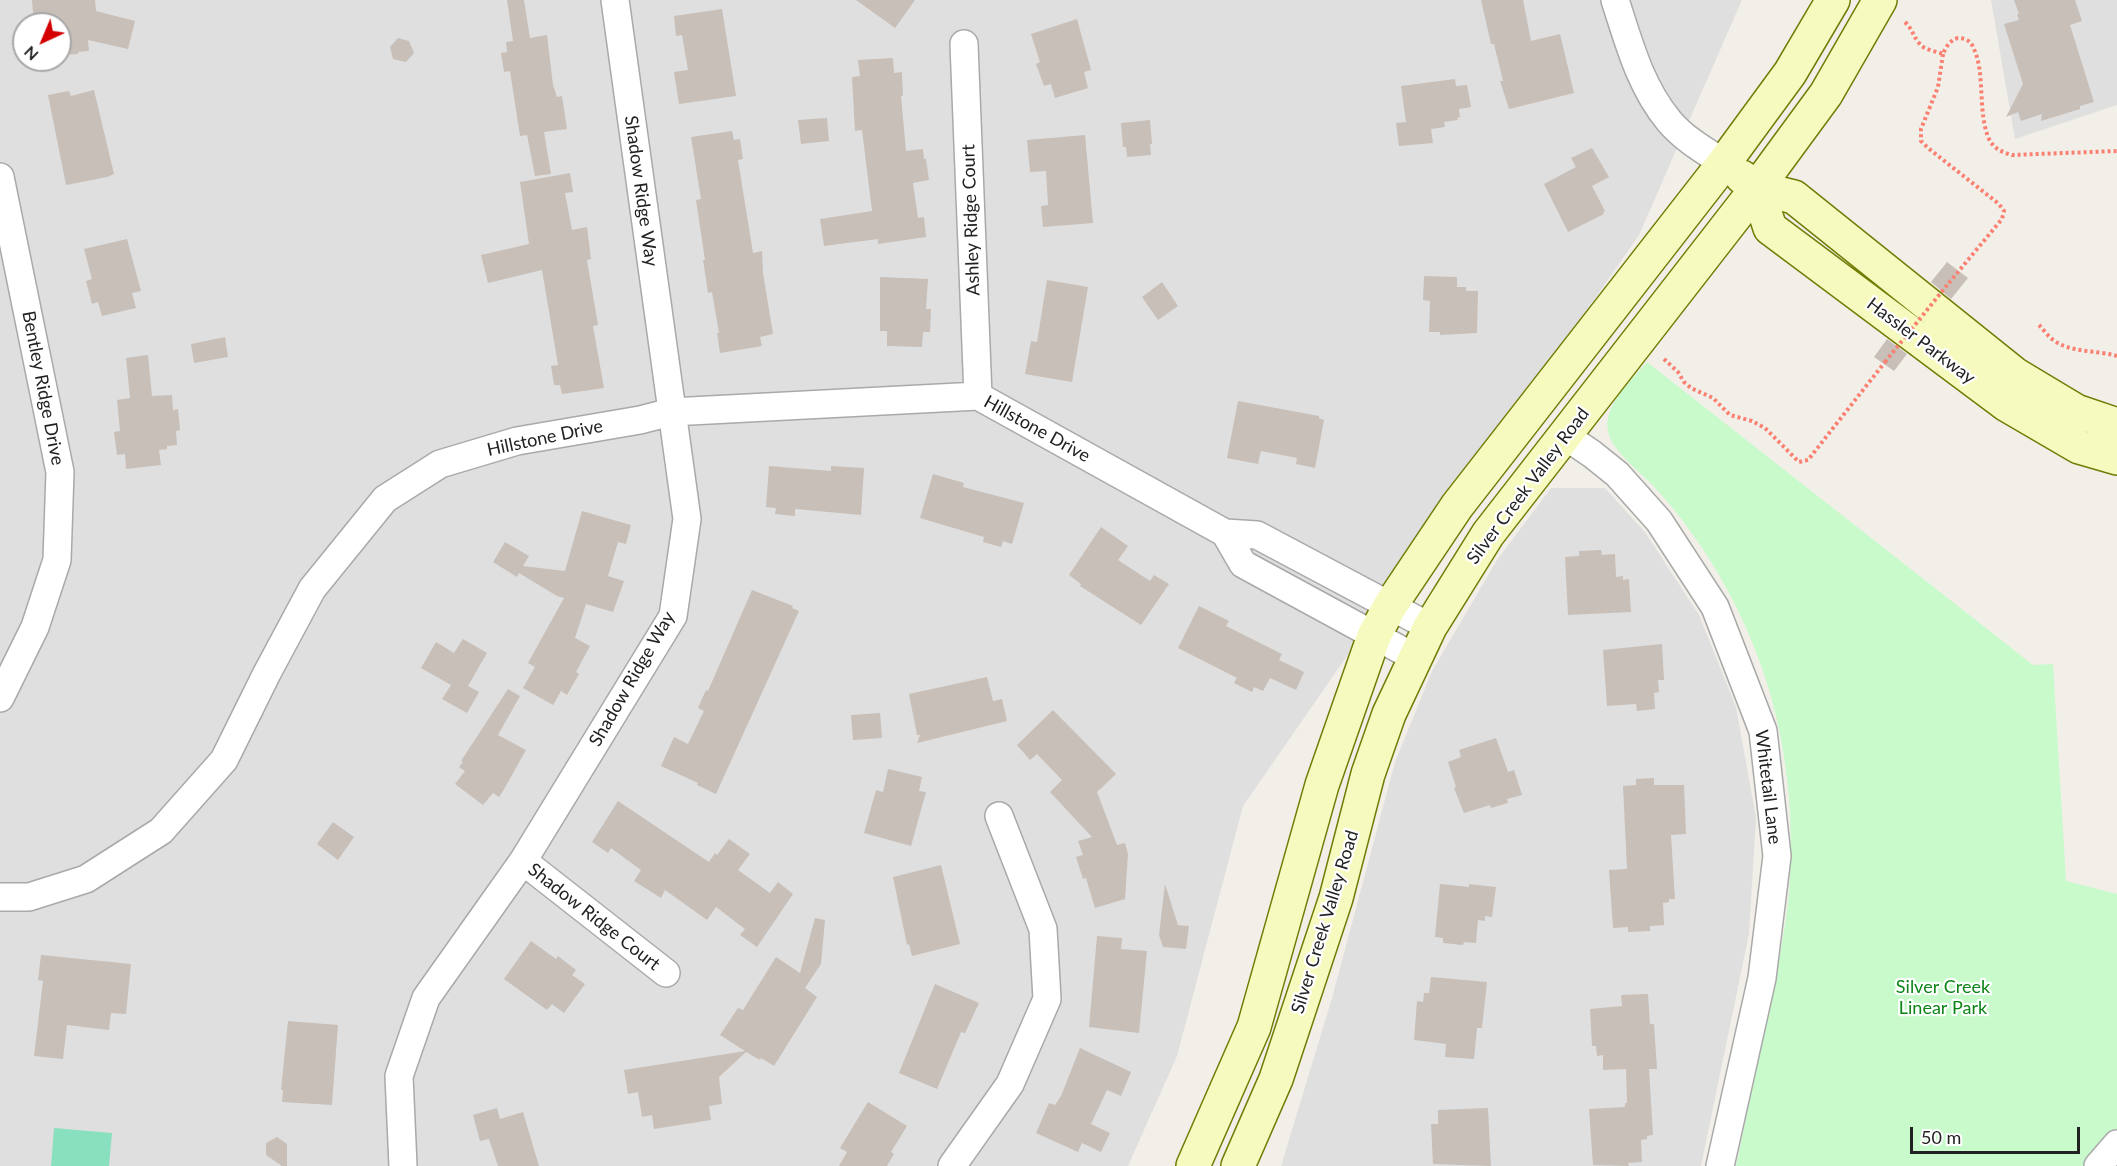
<!DOCTYPE html>
<html>
<head>
<meta charset="utf-8">
<style>
  body { margin:0 }
  #map { position:relative; width:2117px; height:1166px; overflow:hidden; background:#f2efe9; font-family:Lato,sans-serif }
  canvas { display:block }
  .north { position:absolute; left:12px; top:12px; width:60px; height:60px; box-sizing:border-box; background:#fff; border:2px solid #a7a7a7; border-radius:50%; rotate:224deg; font-size:16px; font-weight:700; line-height:24px; text-align:center; color:#222 }
  .north::after { content:''; display:block; margin:auto; width:21px; height:27px; background:#d40000; clip-path:polygon(50% 0,100% 100%,50% 72%,0 100%) }
  .scale { position:absolute; left:1910px; top:1127px; width:170px; height:27px; box-sizing:border-box; border:3px solid #222; border-top:0; padding-left:8px; font-size:18px; line-height:21px; white-space:nowrap; color:#222; -webkit-text-stroke:4px #fff; paint-order:stroke }
</style>
</head>
<body>
<div id="map">
<canvas width="2117" height="1166"></canvas>
<div class="north">N</div>
<div class="scale">50 m</div>
</div>
<script>
const c = document.querySelector('canvas').getContext('2d');
c.lineJoin = 'round';
function fill(path, color) {
  c.fillStyle = color;
  c.fill(path, 'evenodd');
}
function trace(path, color, width, dash) {
  c.strokeStyle = color;
  c.lineWidth = width;
  c.lineCap = dash ? 'butt' : 'round';
  c.setLineDash(dash || []);
  c.stroke(path);
}
function label(font, color, halo, rows, align = 'center') {
  c.font = font + ' Lato,sans-serif';
  c.lineWidth = 4.5;
  c.setLineDash([]);
  c.textBaseline = 'middle';
  c.strokeStyle = halo;
  c.fillStyle = color;
  for (const [text, x, y, turn = 0] of rows) {
    c.save();
    c.translate(x, y);
    c.rotate((+turn || 0) * Math.PI / 180);
    c.textAlign = isNaN(turn) ? turn : align;
    if (halo) c.strokeText(text, 0, 0);
    c.fillText(text, 0, 0);
    c.restore();
  }
}
const residential = new Path2D(`
  M0,0h1742l-103,235 -396,571 -66,250 -49,110h-1128zM24,24h36v36h-36z
  M1991,0h126v105l-102,34z
  M1551,488h54l40,44 54,83 37,92 20,111 -7,116 -48,232h-420l51,-168 63,-236 37,-91 65,-111z`);
const park = new Path2D(`
  M1647,362l386,303 20,-1 13,217 51,13v272h-381c11,-53 22,-106 33,-160 9,-42 19,-85 21,-129 4,-71 -5,-143 -28,-209 -18,-51 -44,-101 -77,-144 -9,-12 -18,-24 -29,-35 -13,-15 -45,-38 -48,-58 -5,-26 24,-51 39,-69z`);
const pitch = new Path2D(`
  M54,1128l58,5 -3,33h-58z`);
const building = new Path2D(`
  M32,0h63l1,11 39,10 -7,28 -40,-9 1,11 -11,1v2l-18,1v-31h-26z
  M507,0h17l6,38 17,-3 6,50 4,12 5,-1 5,33 -23,3 7,42 -16,2 -8,-41 -7,1 -10,-65 -6,1 -3,-19 6,-1 -1,-10 7,-1z
  M856,0h59l-20,28z
  M1481,0h42l8,41 29,-7 14,59 -65,16 -9,-28h3l-9,-37h-3z
  M2014,0h61l7,21 -12,4 24,77 -14,4v3l-39,12 1,-7 -21,7 -3,-9 -12,5 17,-33 -19,-60 15,-4 -2,-6h2z
  M722,9l14,87 -57,8 -5,-32 14,-2 -6,-35 -6,1 -2,-20z
  M1077,19l14,51 -7,2 4,16 -33,10 -4,-14 -7,2 -8,-22 4,-2 -9,-28z
  M398,38l11,3 5,12 -8,9 -13,-3 -3,-12z
  M893,58l1,15 8,-1 1,24h-2l5,55 17,-2 1,10h2l3,21 -16,3 5,35 6,-1 2,20 -48,7v-5l-54,7 -4,-27 52,-8 -10,-81 -7,1 -3,-54 8,-1 -2,-16z
  M1455,79l1,7 11,-1 4,22 -12,2 1,8 -3,1 1,2 -14,2 1,5 -14,2 2,14 -34,3 -3,-23 10,-1 -5,-36z
  M94,90l20,84 -7,3 -41,8 -18,-90 21,-4 2,5z
  M827,118l2,23 -28,3 -3,-24z
  M1150,120l2,24h-2l1,11 -24,2 -1,-10h-3l-2,-24z
  M732,131l2,9 6,-1 3,20 -5,1 15,93 9,-2 1,22 10,61 -13,3 2,9 -42,7 -3,-20h2l-7,-41 -4,1 -5,-33h2l-9,-60 5,-1 -10,-62z
  M1085,135l8,88 -50,4 -2,-21 7,-1 -2,-34 -16,1 -3,-32z
  M1592,148l17,29 -17,9 13,25 -2,1 1,2 -36,18 -24,-48 32,-17 -5,-9z
  M570,173l3,19 -8,1 7,37 15,-3 4,32 -4,1 11,65 -5,1 11,62 -42,6 -2,-9h-6l-3,-19 7,-1 -16,-95 -54,13 -7,-28 48,-11 -9,-62z
  M127,239l14,52 -9,2 4,15 -34,8 -4,-14 -6,2 -6,-23 6,-2 -8,-30z
  M1947,262l21,16 -17,21 -20,-17z
  M1424,276l33,1v10h9v4h12l-1,42 -37,2v-3h-11l1,-31 -7,-1z
  M880,277l48,2 -2,30h5l-1,23h-7l-1,15 -35,-1v-15h-7z
  M1047,280l41,7 -16,95 -47,-8 6,-33 6,1z
  M1162,282l16,24 -20,14 -16,-23z
  M225,337l3,20 -34,6 -3,-19z
  M1887,339l20,15 -13,17 -20,-14z
  M148,355l4,41 20,-1 1,15 5,-1 2,21 -4,1 1,14 -10,1v3l-8,1 2,15 -35,4 -1,-15 -8,1 -3,-23 6,-1 -3,-31 13,-2 -4,-40z
  M1238,401l81,15v2l5,2 -9,48 -19,-4 1,-6 -36,-7 -3,13 -31,-6z
  M769,466l62,5v-5l33,2 -3,47 -66,-6v7l-20,-2 1,-6 -10,-1z
  M933,474l31,9 -1,4 61,16 -12,41 -9,-3 -2,6 -18,-5 1,-5 -64,-19z
  M582,511l49,14 -5,19 -8,-2 -10,34 16,5 -11,31 -27,-8 -11,34 15,8 -14,26 3,2 -12,21 -6,-4 -8,14 -30,-17 12,-21 -7,-4 36,-65 -7,-2 -38,-23 -2,4 -24,-15 12,-20 24,14 -6,10 42,5z
  M1101,527l27,19 -10,14 32,21 4,-6 15,9 -28,41 -61,-39 1,-2 -12,-9z
  M1601,550l1,5 13,-1 1,23 7,-1v4l6,-1 2,33 -63,3 -3,-58 14,-1v-5z
  M752,590l41,16 -1,2 7,3 -83,183 -19,-9 1,-2 -37,-17 13,-29 14,7 16,-33 -6,-3 8,-18 2,1z
  M1199,606l30,15 -3,5 56,28 -3,6 25,12 -8,18 -26,-12 -7,13 -9,-4 -2,5 -18,-9 3,-5 -59,-30z
  M463,639l24,14 -19,33 11,6 -12,21 -25,-14 9,-14 -30,-17 15,-26 18,11z
  M1662,644l2,36h-6l1,12 -5,1 1,16 -18,2 -1,-7 -29,2 -4,-56z
  M987,677l6,24 9,-2 5,22 -90,22 3,-8h-3l-8,-41z
  M508,689l12,7 -22,39 28,15 -23,41 -4,6 -6,-4 -10,12 -28,-21 10,-13 -6,-4 4,-5 -2,-1z
  M1053,710l63,64 -19,18 20,53 8,-2 3,11 -3,45 -30,9 -9,-30 -3,1 -7,-22 7,-2 -5,-14 14,-4 -42,-45 12,-12 -25,-26 -7,6 -13,-15z
  M880,713l2,25 -29,2 -2,-25z
  M1496,738l12,34 6,-2 8,25 -15,4 1,4 -17,5 -1,-3 -26,8 -10,-25 2,-1 -8,-25 13,-5 -2,-7z
  M888,769l34,8 -3,14 7,1 -15,54 -47,-13 12,-43 7,2z
  M1654,778v7h30l2,49 -15,1 4,64h-6v3l-6,1 1,22 -14,1v5l-22,1v-5l-15,1 -4,-58 18,-1 -4,-83 13,-1v-6z
  M618,801l91,61 6,-9 2,2 12,-16 21,15 -12,16 32,23 8,-11 15,12 -36,53 -17,-12 5,-6 -29,-22 -9,13 -42,-30 -4,8 -27,-17 7,-11 -30,-22 -3,5 -16,-11z
  M333,822l21,15 -16,23 -21,-16z
  M941,865l19,79 -48,12 -3,-12 -2,1 -14,-68z
  M1165,884l13,41 11,1 -3,23 -23,-2 -4,-12z
  M1440,884l29,3v-3l27,3 -4,30 -7,-1v5l-7,-1 -2,23 -12,-1 -1,3 -20,-2v-5l-8,-1z
  M815,918l10,2 -4,44 -16,24 12,9 -43,69 -13,-8 -1,2 -14,-8 -27,25 3,27 -13,2 2,14 -57,9 -2,-14 -10,2 -4,-25 -10,2 -4,-24 121,-19 -25,-16 18,-27 5,2 33,-53 24,16z
  M1097,936l25,2 -1,11 26,2 -8,82 -50,-6z
  M531,941l25,18 2,-3 18,14 -4,5 13,9 -21,29 -12,-9 -5,6 -43,-31z
  M41,955l90,9 -5,50 -15,-1 -2,17 -42,-5 -4,34 -29,-3 9,-75 -5,-1z
  M1431,977l56,5 -5,46h-5l-3,31 -29,-2 1,-13 -32,-4 3,-39 6,1 1,-9h5z
  M935,984l44,19 -14,30 -4,-1 -24,57 -38,-16z
  M1648,994l2,30h4l3,45h-8l4,66 -6,1v3l-6,1 1,22 -14,1 1,3 -36,-1 -4,-56 36,-2v-4h2l-1,-34 -23,1v-15l-6,1 -1,-10h-4l-2,-37 32,-3 -1,-11z
  M288,1021l50,4 -6,80 -50,-3 1,-12h-2z
  M1080,1048l51,24 -10,24 -14,-6 -16,34 19,9 -9,19 -19,-9 -4,9 -42,-19 13,-30 6,2 6,-9z
  M868,1102l39,24 -16,26 3,2 -7,12h-48l8,-14 -7,-4z
  M497,1108l3,11 23,-7 16,54h-41l-9,-27 -9,2 -7,-26z
  M1488,1108l3,58 -58,-2 -2,-40h7v-14z
  M277,1137l10,7v22h-5l-16,-11v-12z`);
const path = new Path2D(`
  M1905,22c8,8 8,14 14,21 5,7 16,8 24,11 3,-7 7,-14 15,-16 7,0 13,3 15,9 13,25 4,65 16,92 5,10 13,13 23,16l105,-4
  M1943,54l-5,33 -17,42v12l7,7 71,56 5,7 -2,8 -54,65
  M2039,325c4,4 8,10 13,14 16,14 45,11 65,17
  M1664,359l14,13 6,10 7,6 22,10 17,17 22,6 13,7 34,34 9,-2 77,-98`);
const street = new Path2D(`
  M1615,0c14,43 25,86 54,121 15,18 36,30 55,42
  M964,44l14,352
  M0,177l60,295 -3,88 -22,67 -35,71
  M1564,435l28,19 25,20 42,47 56,86 48,124 14,125 -15,122 -42,188
  M1225,533l18,31 171,93
  M523,861l143,112
  M0,897h29l57,-18 75,-48 63,-71 43,-87 45,-84 73,-90 55,-35 77,-23 123,-21 31,-8 307,-16 247,137 32,2 173,92
  M403,1166l-4,-90 27,-78 97,-137 150,-245 14,-97 -72,-519
  M952,1166l58,-82 37,-85 -4,-70 -44,-113
  M2098,1166l19,-22`);
const secondary = new Path2D(`
  M1742,177l15,11 37,9 222,178 60,36 41,14
  M1757,188l13,40 237,177 72,42 38,11
  M1193,1166l61,-139 68,-242 52,-149 16,-30 67,-100 267,-343 66,-90 43,-73
  M1238,1166l38,-87 60,-181 32,-124 21,-60 41,-87 58,-93 269,-346 69,-94 54,-94`);
const pathBridge = new Path2D(`
  M1885,362l63,-78`);
const streetNames = [
  ["Shadow Ridge Way",641,191,82],
  ["Ashley Ridge Court",971,220,-92],
  ["Hassler Parkway",1921,341,37],
  ["Bentley Ridge Drive",43,388,79],
  ["Hillstone Drive",1037,429,29],
  ["Hillstone Drive",545,438,-12],
  ["Silver Creek Valley Road",1528,486,-53],
  ["Shadow Ridge Way",632,679,-60],
  ["Whitetail Lane",1768,787,83],
  ["Shadow Ridge Court",594,917,38],
  ["Silver Creek Valley Road",1325,922,-73]
];
const parkNames = [
  ["Silver Creek",1943,987],
  ["Linear Park",1943,1008]
];
fill(residential, '#e0dfdf');
fill(park, '#c8facc');
fill(pitch, '#88e0be');
fill(building, '#c7bfb8');
trace(street, '#a9a9a9', 30);
trace(secondary, '#707d05', 36);
trace(path, '#fa8072', 4, [3, 3]);
trace(street, '#fff', 27);
trace(secondary, '#f7fabf', 33);
trace(pathBridge, '#fa8072', 4, [3, 3]);
label('18px', '#222', '#fff', streetNames);
label('18px', '#0c8416', '#fff', parkNames);
</script>
</body>
</html>
